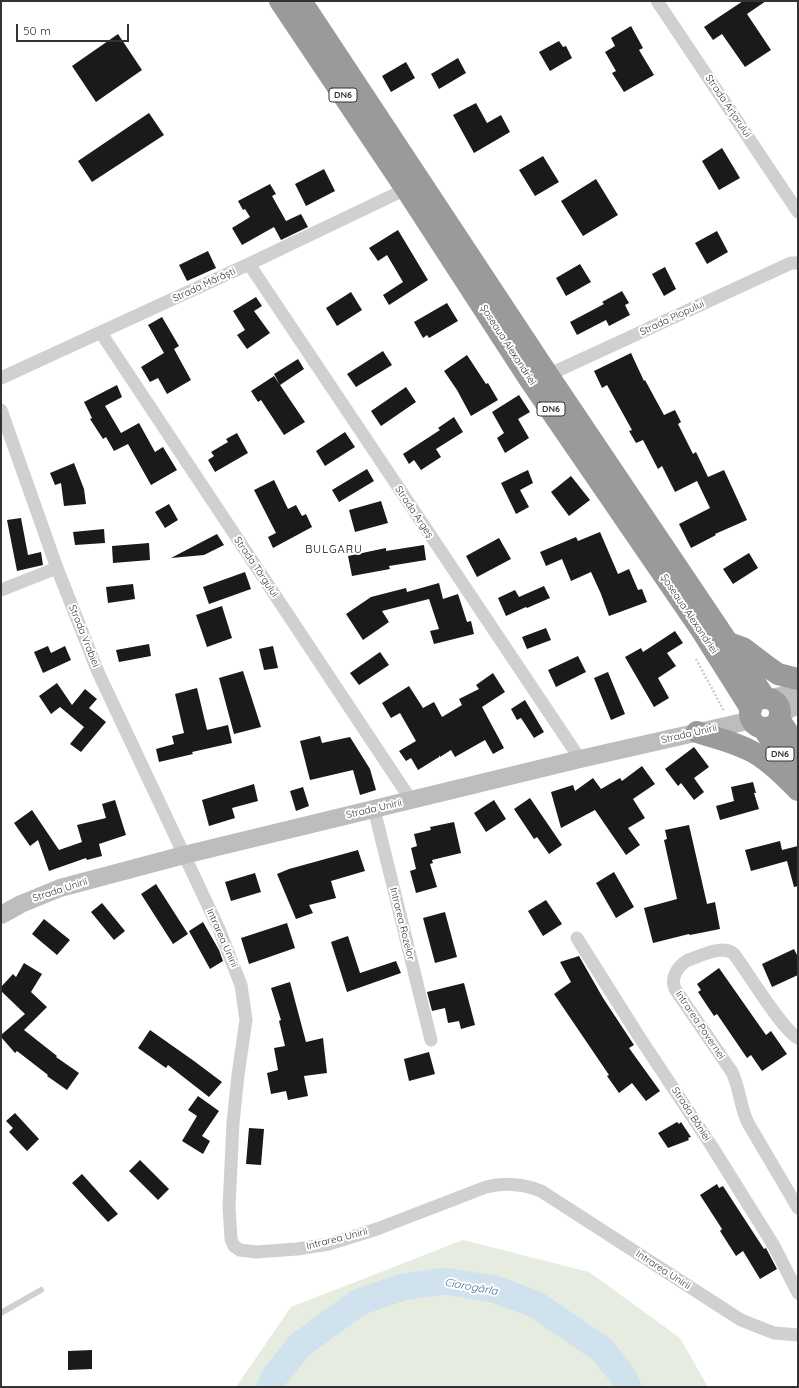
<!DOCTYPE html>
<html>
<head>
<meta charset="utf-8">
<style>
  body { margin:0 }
  #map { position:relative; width:799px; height:1388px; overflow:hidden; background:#fff; font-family:Quicksand,sans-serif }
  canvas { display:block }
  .frame { position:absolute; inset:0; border:2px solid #333; pointer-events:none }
  .scale { position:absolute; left:16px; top:24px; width:113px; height:18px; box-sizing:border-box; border:2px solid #333; border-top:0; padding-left:5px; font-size:12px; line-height:14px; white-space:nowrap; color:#333; -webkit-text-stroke:3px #fff; paint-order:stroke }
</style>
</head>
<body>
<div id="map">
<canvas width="799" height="1388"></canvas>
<div class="frame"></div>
<div class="scale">50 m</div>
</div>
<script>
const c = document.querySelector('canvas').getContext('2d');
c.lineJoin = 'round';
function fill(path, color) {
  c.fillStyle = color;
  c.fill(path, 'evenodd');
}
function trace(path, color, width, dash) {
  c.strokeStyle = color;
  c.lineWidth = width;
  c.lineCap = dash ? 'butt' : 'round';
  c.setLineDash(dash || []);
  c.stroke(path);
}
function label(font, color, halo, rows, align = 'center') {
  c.font = font + ' Quicksand,sans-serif';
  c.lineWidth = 4;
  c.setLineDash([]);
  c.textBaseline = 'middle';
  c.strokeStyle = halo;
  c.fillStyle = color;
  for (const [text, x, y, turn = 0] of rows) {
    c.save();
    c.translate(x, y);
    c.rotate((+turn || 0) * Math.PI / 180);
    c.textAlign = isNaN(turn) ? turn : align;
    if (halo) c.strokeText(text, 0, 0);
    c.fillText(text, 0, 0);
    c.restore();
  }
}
const green = new Path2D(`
  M463,1240l126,32 91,66 28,49h-472l55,-80z`);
const river = new Path2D(`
  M270,1387l5,-11 25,-31 59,-43 44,-15 41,-6 50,8 41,15 66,45 20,24 7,14`);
const building = new Path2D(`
  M743,1h23l-19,13 24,36 -26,17 -23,-33 -9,6 -9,-13z
  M631,26l12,22 -4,2 15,25 -30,17 -12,-19 4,-2 -11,-19 10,-6 -4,-8z
  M118,34l24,36 -46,32 -24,-36z
  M559,41l4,6 3,-1 6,12 -22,13 -11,-19z
  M458,58l8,15 -27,16 -8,-15z
  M406,62l9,16 -24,14 -9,-16z
  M476,103l11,20 14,-8 9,17 -36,21 -21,-38z
  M149,113l15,22 -72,47 -14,-21z
  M722,148l18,30 -21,12 -17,-29z
  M543,156l16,26 -24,14 -16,-26z
  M324,169l11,22 -29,15 -11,-22z
  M596,179l22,36 -35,21 -22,-35z
  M270,184l6,10 -4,2 14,25 15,-7 7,13 -27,13 -7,-13 -32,18 -10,-17 18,-11 -5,-8 -2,1 -5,-9z
  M398,230l30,50 -39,25 -6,-10 20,-13 -16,-27 -9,6 -9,-13z
  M717,231l11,21 -21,12 -12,-21z
  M208,251l8,17 -29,13 -8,-16z
  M580,264l11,18 -25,14 -10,-18z
  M665,267l11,22 -12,7 -12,-22z
  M622,291l7,12 -4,2 5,10 -21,11 -3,-6 -29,15 -7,-13 34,-18 -2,-2z
  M351,292l11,18 -25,16 -11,-18z
  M256,297l6,9 -8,5 16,22 -23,16 -10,-14 8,-5 -12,-19z
  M447,303l11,18 -29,17 -2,-3 -4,3 -9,-16z
  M162,317l17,29 -5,3 17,31 -24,14 -9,-16 -8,4 -9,-15 23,-14 -16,-28z
  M383,351l9,14 -36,22 -9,-13z
  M631,353l13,28 1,-1 19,35 11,-5 6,12 -3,2 15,30 3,-2 12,25 16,-7 23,50 -32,14 1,1 -25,13 -12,-24 31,-16 -13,-27 -22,11 -13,-26 -4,3 -15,-29 -7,3 -7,-12 3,-1 -25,-45 -5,3 -8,-17z
  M467,355l19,29 2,-1 10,17 -27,16 -14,-26 -13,-19z
  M298,359l6,10 -24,16 -6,-11z
  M274,376l31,46 -21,13 -23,-35 -3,2 -7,-11z
  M117,385l5,12 -17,9 16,27 18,-10 16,29 8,-5 14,23 -26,15 -23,-41 -14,7 -8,-14 -3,2 -13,-20 2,-1 -8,-16z
  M406,387l10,15 -35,24 -10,-15z
  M519,395l11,17 -12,7 11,19 -24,15 -8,-15 7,-5 -12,-21z
  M454,417l9,15 -27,17 5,8 -20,13 -7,-10 -5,4 -6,-10 37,-24 -2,-2z
  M345,432l10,15 -30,19 -9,-15z
  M237,433l11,20 -33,19 -7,-12 6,-4 -3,-4 17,-10 -2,-3z
  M74,463l10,26 2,15 -22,2 -3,-23 -6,2 -5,-12z
  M367,469l7,12 -35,21 -7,-12z
  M528,470l5,13 -13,7 9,17 -13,7 -15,-31z
  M571,476l19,24 -21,16 -18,-24z
  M274,480l14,29 8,-4 6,11 4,-2 6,13 -39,21 -5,-11 8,-4 -22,-43z
  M381,501l7,22 -33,9 -6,-22z
  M169,504l9,16 -13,8 -10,-16z
  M21,518l7,37 13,-3 2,13 -26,6 -10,-51z
  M104,529l1,14 -30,2 -2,-13z
  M600,532l18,42 11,-5 9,21 4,-1 5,13 -38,14 -8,-22 -10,-22 -20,9 -9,-22 -16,7 -6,-14 36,-15 2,4z
  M217,534l7,11 -20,10 -33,3z
  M499,538l12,21 -34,18 -11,-21z
  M149,543l1,17 -37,3 -1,-17z
  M424,545l2,15 -37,6 1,3 -38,7 -4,-20 38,-8v3z
  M749,553l9,15 -25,16 -10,-15z
  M245,572l6,17 -42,15 -6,-17z
  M439,583l4,16 15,-5 9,28 4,-1 3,13 -40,10 -4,-13 9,-2 -10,-30 -47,12 7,11 -26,18 -17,-26 25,-17 35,-9 1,4z
  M133,584l2,15 -27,4 -2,-16z
  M544,586l6,12 -23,10 -1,-1 -20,9 -8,-18 17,-8 4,7z
  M222,606l10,32 -25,9 -11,-32z
  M546,628l5,12 -24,9 -5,-12z
  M675,631l8,12 -16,10 9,13 -18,12 11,20 -15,9 -29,-50 16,-9 2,4z
  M149,644l2,12 -32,6 -3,-12z
  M48,646l3,7 14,-7 6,14 -28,13 -9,-21z
  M273,646l5,22 -14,2 -5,-21z
  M380,652l9,13 -30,20 -9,-12z
  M578,656l8,16 -30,15 -8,-17z
  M243,671l18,56 -27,7 -15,-56z
  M608,672l17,42 -14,6 -17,-42z
  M493,673l12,19 -23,15 22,41 -11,6 -8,-14 -30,17 -4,-7 -11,7 -1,-2v2l-21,13 -7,-12 -5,3 -7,-10 17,-10 -16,-28 -9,5 -9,-15 27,-17 14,22 11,-6 8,15 20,-12 -3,-6 20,-10 -3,-4z
  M57,683l15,22 13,-16 12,10 -8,9 17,14 -25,30 -11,-8 14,-17 -24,-20 -9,7 -12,-18z
  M197,688l10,42 21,-5 4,18 -40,9 1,2 -34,8 -3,-13 18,-5 -2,-8 12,-3 -9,-39z
  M525,700l19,32 -10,6 -13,-20 -4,2 -6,-11z
  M320,736l2,7 28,-6 20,32 6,21 -16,5 -7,-25 -43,10 -10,-39z
  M694,747l15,20 -15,11 10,14 -10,8 -13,-17 -3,3 -13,-17z
  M642,766l13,18 -22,15 12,19 -17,10 12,17 -14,10 -31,-45 -34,18 -10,-36 22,-7 2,6 18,-13 8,11 19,-11 2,3z
  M753,782l3,11h-2l5,16 -39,11 -4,-14 18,-5 -3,-14z
  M254,784l4,17 -26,7 3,10 -26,8 -7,-26z
  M303,787l6,19 -13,5 -6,-20z
  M530,798l32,47 -13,9 -12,-17 -3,2 -20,-30z
  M115,800l11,35 -27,9 3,12 -15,4 -1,-2 -37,13 -11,-31 -8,6 -16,-23 18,-13 27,40 23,-8 -5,-17 29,-7 -4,-14z
  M494,800l12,19 -20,13 -12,-19z
  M454,822l7,31 -29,7 1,3 -3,1 7,23 -21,6 -6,-22 6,-2 -5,-21 6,-2 -3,-12 17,-4 -1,-3z
  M689,825l18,79 8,-2 5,27 -30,6 -1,-1 -36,9 -9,-35 33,-9 -13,-59 3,-1 -2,-9z
  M780,841l2,9 16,-4v40l-4,1 -7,-26 -36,10 -6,-21z
  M358,850l7,21 -34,10 5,17 -27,7 4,8 -17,6 -19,-45 12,-5z
  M614,872l20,35 -18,11 -20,-35z
  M255,873l6,19 -30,9 -6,-19z
  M156,884l32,50 -15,10 -32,-50z
  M546,900l16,24 -19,12 -15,-25z
  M102,903l23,28 -11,9 -23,-28z
  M445,912l12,45 -22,6 -12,-45z
  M44,919l26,21 -13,15 -25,-21z
  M203,922l16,28 4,11 -13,8 -21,-38z
  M287,923l8,25 -46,16 -8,-26z
  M348,936l12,37 36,-12 5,12 -54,19 -16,-50z
  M794,949l4,8v18l-26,12 -10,-23z
  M579,956l24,42 31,47 -5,3 31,43 -14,10 -14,-18 -13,10 -12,-17 2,-1 -55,-81 17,-12 -11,-20z
  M24,963l18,11 -11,18 16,15 -23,23 33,26 -1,1 23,16 -12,17 -20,-14 1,-1 -31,-24 -2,2 -14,-16v-2l24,-21 -24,-23v-4l12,-13 3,3z
  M719,968l47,67 5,-4 16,23 -25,17 -11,-16 -4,3 -30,-44 -3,2 -16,-24 3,-2 -4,-6z
  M290,982l16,60 17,-4 4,35 -23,3 4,20 -20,4 -2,-9 -15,3 -4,-21 11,-3 -4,-22 11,-2 -6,-25 2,-1 -10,-32z
  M464,983l11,42 -14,4 -2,-8 -11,2 -3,-15 -13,3 -5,-19z
  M150,1030l44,31 28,21 -13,15 -41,-32 -2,3 -28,-20z
  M429,1052l6,22 -26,7 -5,-22z
  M198,1096l21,15 -17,25 8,5 -7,13 -21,-13 15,-25 -9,-6z
  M15,1113l24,26 -12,12 -18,-19 4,-4 -7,-7z
  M677,1122l2,2 2,-2 10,15 -3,1 1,2 -21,8 -10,-15z
  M249,1128l15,1 -3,36 -15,-1z
  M140,1160l29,29 -11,11 -29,-29z
  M82,1174l36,40 -10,8 -36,-39z
  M717,1184l2,4 4,-2 41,63 2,-1 11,21 -17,10 -17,-28 -7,5 -16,-25 2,-2 -22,-34z
  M92,1350v19l-24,1v-19z`);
const path = new Path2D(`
  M696,659l28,52`);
const lane = new Path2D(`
  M1,1313l40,-23`);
const street = new Path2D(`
  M657,1l141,211
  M249,264l331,495
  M101,333l310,467
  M548,375l243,-112h7
  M1,378l248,-114 157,-75
  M1,410l56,158 41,104 121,257 22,56 5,35 -8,55 -5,48 -4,84 2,32 3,7 6,4 16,2 41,-3 32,-5 48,-15 109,-42c19,-5 37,-3 55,4l200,129 33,13 24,2
  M1,590l56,-22
  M374,809l57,231
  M577,938l61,97 73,110 63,101 24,47
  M798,1038c-15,-7 -52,-68 -64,-84 -12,-10 -33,2 -46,6 -10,6 -18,17 -13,29l57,83c8,17 8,35 16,51l50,85`);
const secondary = new Path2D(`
  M770,699l28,-8
  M780,714l18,-9
  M1,915l20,-11 39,-16 124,-33 396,-96 172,-39`);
const highway = new Path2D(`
  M280,1l126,188 124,191 170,248 51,81
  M301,1l247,374 217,323
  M729,643l14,5 25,19 10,7 20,5
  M750 713a15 15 0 1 1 30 0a15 15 0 1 1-30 0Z
  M779,719l19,29
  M763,728l33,49
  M697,732c19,6 38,10 56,20 16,9 31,24 45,38`);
const shields = [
  [343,95,28],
  [551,409,28],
  [780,754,28]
];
const shieldNames = [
  ["DN6",343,95],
  ["DN6",551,409],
  ["DN6",780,754]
];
const streetNames = [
  ["Strada Arțarului",728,106,56],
  ["Strada Mărăști",204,285,-25],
  ["Strada Plopului",672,318,-25],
  ["Șoseaua Alexandriei",508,345,57],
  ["Strada Argeș",414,512,56],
  ["Strada Târgului",256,567,56],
  ["Șoseaua Alexandriei",689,614,56],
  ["Strada Vrabiei",84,636,68],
  ["Strada Unirii",689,734,-13],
  ["Strada Unirii",374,809,-13],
  ["Strada Unirii",60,890,-18],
  ["Intrarea Rozelor",402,924,76],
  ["Intrarea Unirii",222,938,66],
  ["Intrarea Povernei",700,1025,56],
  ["Strada Băniei",691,1114,57],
  ["Intrarea Unirii",337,1239,-14],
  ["Intrarea Unirii",663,1270,33]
];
const neighbourhoodNames = [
  ["BULGARU",334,550]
];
const waterNames = [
  ["Ciorogârla",471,1287,10]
];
fill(green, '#e6ecdf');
trace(river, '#cfe2ee', 27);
fill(building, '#1a1a1a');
trace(path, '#cdcdcd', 2.5, [2, 2]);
trace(lane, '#d0d0d0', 6);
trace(street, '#d0d0d0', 13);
trace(secondary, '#bdbdbd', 18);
trace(highway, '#9a9a9a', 22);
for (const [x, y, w] of shields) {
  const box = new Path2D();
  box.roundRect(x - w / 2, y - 7, w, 14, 3);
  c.fillStyle = '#fff';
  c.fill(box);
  trace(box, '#333', 1);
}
label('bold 9px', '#333', null, shieldNames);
label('10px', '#333', '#fff', streetNames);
c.letterSpacing = '1px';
label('11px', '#000', '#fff', neighbourhoodNames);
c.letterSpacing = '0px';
label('italic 11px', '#3f7597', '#fff', waterNames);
</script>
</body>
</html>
